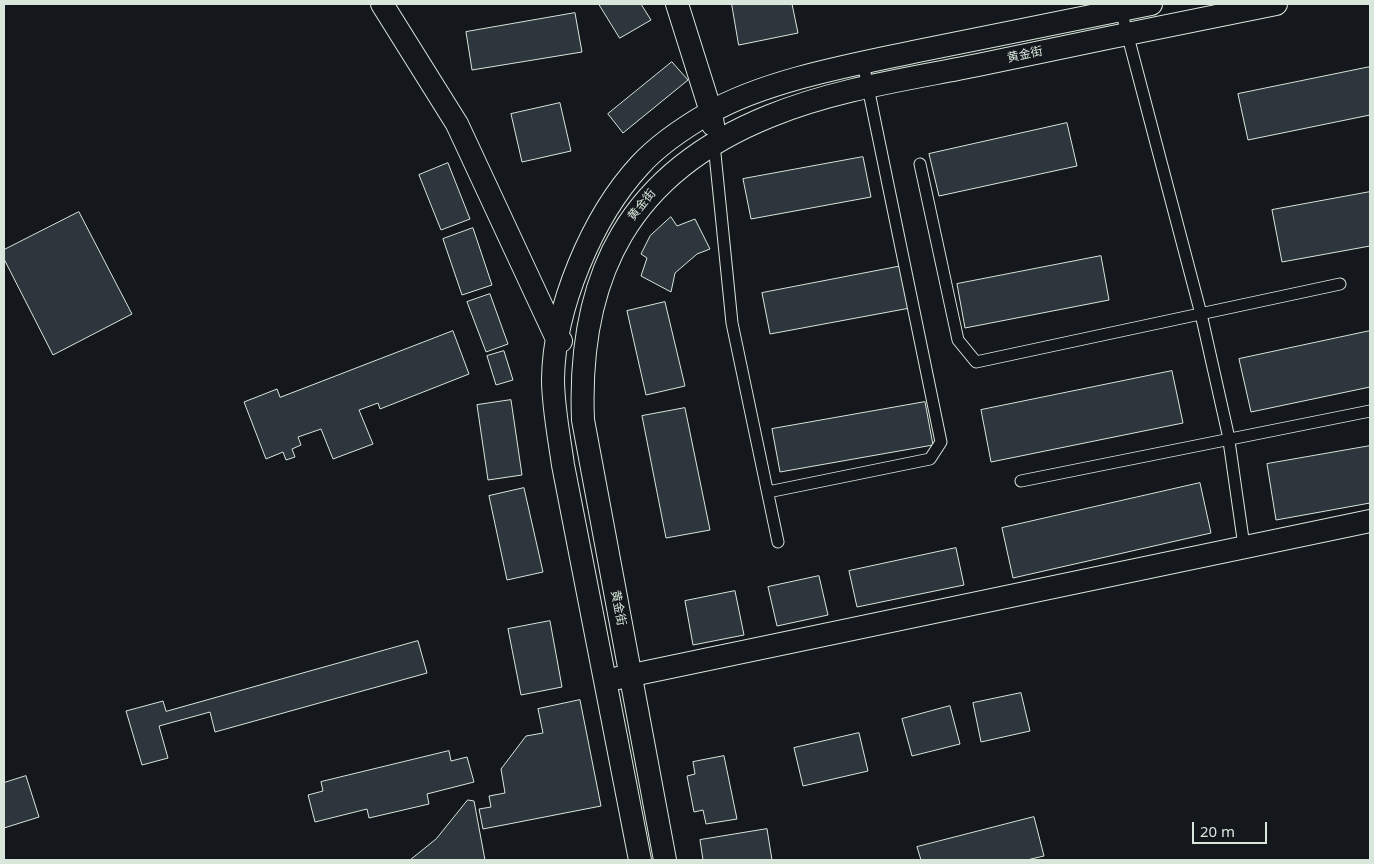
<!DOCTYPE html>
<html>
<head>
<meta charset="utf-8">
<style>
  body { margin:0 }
  #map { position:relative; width:1374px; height:864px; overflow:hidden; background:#14181c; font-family:"Noto Sans",sans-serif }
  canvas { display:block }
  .frame { position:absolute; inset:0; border:5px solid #d8e6dc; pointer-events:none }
  .scale { position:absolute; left:1192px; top:822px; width:75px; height:22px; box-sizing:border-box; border:2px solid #d8e6dc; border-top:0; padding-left:6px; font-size:15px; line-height:18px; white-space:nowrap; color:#d8e6dc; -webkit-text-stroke:4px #14181c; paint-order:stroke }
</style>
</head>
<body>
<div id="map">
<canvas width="1374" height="864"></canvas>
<div class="frame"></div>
<div class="scale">20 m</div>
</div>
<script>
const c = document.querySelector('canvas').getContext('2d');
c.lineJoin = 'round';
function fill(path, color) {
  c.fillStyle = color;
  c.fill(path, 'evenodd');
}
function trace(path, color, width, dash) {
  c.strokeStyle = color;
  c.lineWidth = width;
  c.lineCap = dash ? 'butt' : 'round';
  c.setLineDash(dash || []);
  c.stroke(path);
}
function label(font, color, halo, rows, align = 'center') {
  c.font = font + ' "Noto Sans","Noto Sans SC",sans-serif';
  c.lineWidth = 4;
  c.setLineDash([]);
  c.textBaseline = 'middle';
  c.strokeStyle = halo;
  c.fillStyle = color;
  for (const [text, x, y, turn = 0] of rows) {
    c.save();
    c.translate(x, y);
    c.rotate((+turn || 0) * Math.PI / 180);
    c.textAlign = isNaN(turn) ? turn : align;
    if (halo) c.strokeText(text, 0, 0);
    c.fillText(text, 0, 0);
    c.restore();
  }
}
const building = new Path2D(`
  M599,4h42l10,16 -31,18z
  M732,4h60l6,29 -59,12z
  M575,13l7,39 -110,18 -6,-38z
  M672,62l16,18 -65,53 -15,-19z
  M1370,67v48l-122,25 -10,-46z
  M560,103l11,48 -49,11 -11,-48z
  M1067,123l10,43 -138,30 -10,-42z
  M863,157l8,40 -120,22 -8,-40z
  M448,163l22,56 -29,11 -22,-55z
  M1370,192v54l-88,16 -10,-52z
  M79,212l53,102 -79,41 -49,-96v-9z
  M671,217l6,9 18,-7 15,30 -13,5 -22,19 -4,19 -30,-16 6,-18 -6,-4 9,-18z
  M473,228l19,57 -30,10 -19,-56z
  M1101,256l8,44 -144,28 -8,-44z
  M902,266l8,42 -140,26 -8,-41z
  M490,294l18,50 -22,8 -19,-50z
  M665,302l20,84 -39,9 -19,-84z
  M453,331l16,43 -89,35 -2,-6 -19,7 14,34 -40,15 -12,-30 -23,8 3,8 -9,4 3,8 -9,3 -3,-8 -17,7 -22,-57 33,-13 3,8z
  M1370,331v56l-119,25 -12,-53z
  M504,351l9,29 -17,5 -9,-29z
  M1172,371l11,52 -192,39 -10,-52z
  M511,400l11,75 -34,5 -11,-75z
  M925,402l8,43 -153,27 -8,-43z
  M685,408l25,122 -44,8 -24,-122z
  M1370,446v57l-94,17 -9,-56z
  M1200,483l11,50 -198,45 -11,-50z
  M524,488l19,84 -36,8 -18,-84z
  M956,548l8,37 -107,22 -8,-36z
  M819,576l9,39 -51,11 -9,-39z
  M735,591l9,44 -51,10 -8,-44z
  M550,621l12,66 -41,8 -13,-66z
  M418,641l9,32 -212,59 -5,-20 -51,14 9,32 -26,7 -16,-54 37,-10 3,10z
  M1021,693l9,38 -49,11 -8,-39z
  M580,700l21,106 -118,23 -4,-20 12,-2 -2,-11 16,-3 -4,-24 25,-33 17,-3 -5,-24z
  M950,706l10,38 -48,12 -10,-37z
  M859,733l9,38 -65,15 -9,-38z
  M449,751l2,10 16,-4 7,25 -47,12 2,10 -60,14 -2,-9 -52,13 -7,-27 15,-4 -2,-9z
  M724,756l13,63 -31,5 -3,-14 -9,2 -7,-36 8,-2 -2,-12z
  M26,776l13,41 -35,11v-45z
  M468,800l6,1 11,59h-75l26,-21z
  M1034,817l10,39 -17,4h-106l-4,-13z
  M767,829l5,31h-69l-3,-20z`);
const service = new Path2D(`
  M1121,10l80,304 27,120 16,112
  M714,144l18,179 46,219
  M920,164l38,176 18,22 364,-78
  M1021,481l349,-70
  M768,492l162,-33 11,-17 -78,-379`);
const minor = new Path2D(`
  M382,4l75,120 100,215 4,2
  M677,4l34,108 2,13
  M618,678l752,-157
  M640,860l-77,-395c-4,-29 -10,-58 -10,-86 1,-71 39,-162 87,-214 19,-21 45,-38 69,-52 55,-32 142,-48 204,-61 79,-16 159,-32 238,-48
  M665,860l-82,-440c-6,-147 48,-248 187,-304 66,-27 139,-37 208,-51 99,-21 199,-41 298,-61`);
const streetNames = [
  ["黄金街",1025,55,-12],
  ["黄金街",642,205,-51],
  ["黄金街",618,608,79]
];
fill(building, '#2c363c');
trace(building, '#d8e6dc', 1);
trace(service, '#d8e6dc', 13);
trace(minor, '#d8e6dc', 24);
trace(service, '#14181c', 11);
trace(minor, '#14181c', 22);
label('12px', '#d8e6dc', '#14181c', streetNames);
</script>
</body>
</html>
